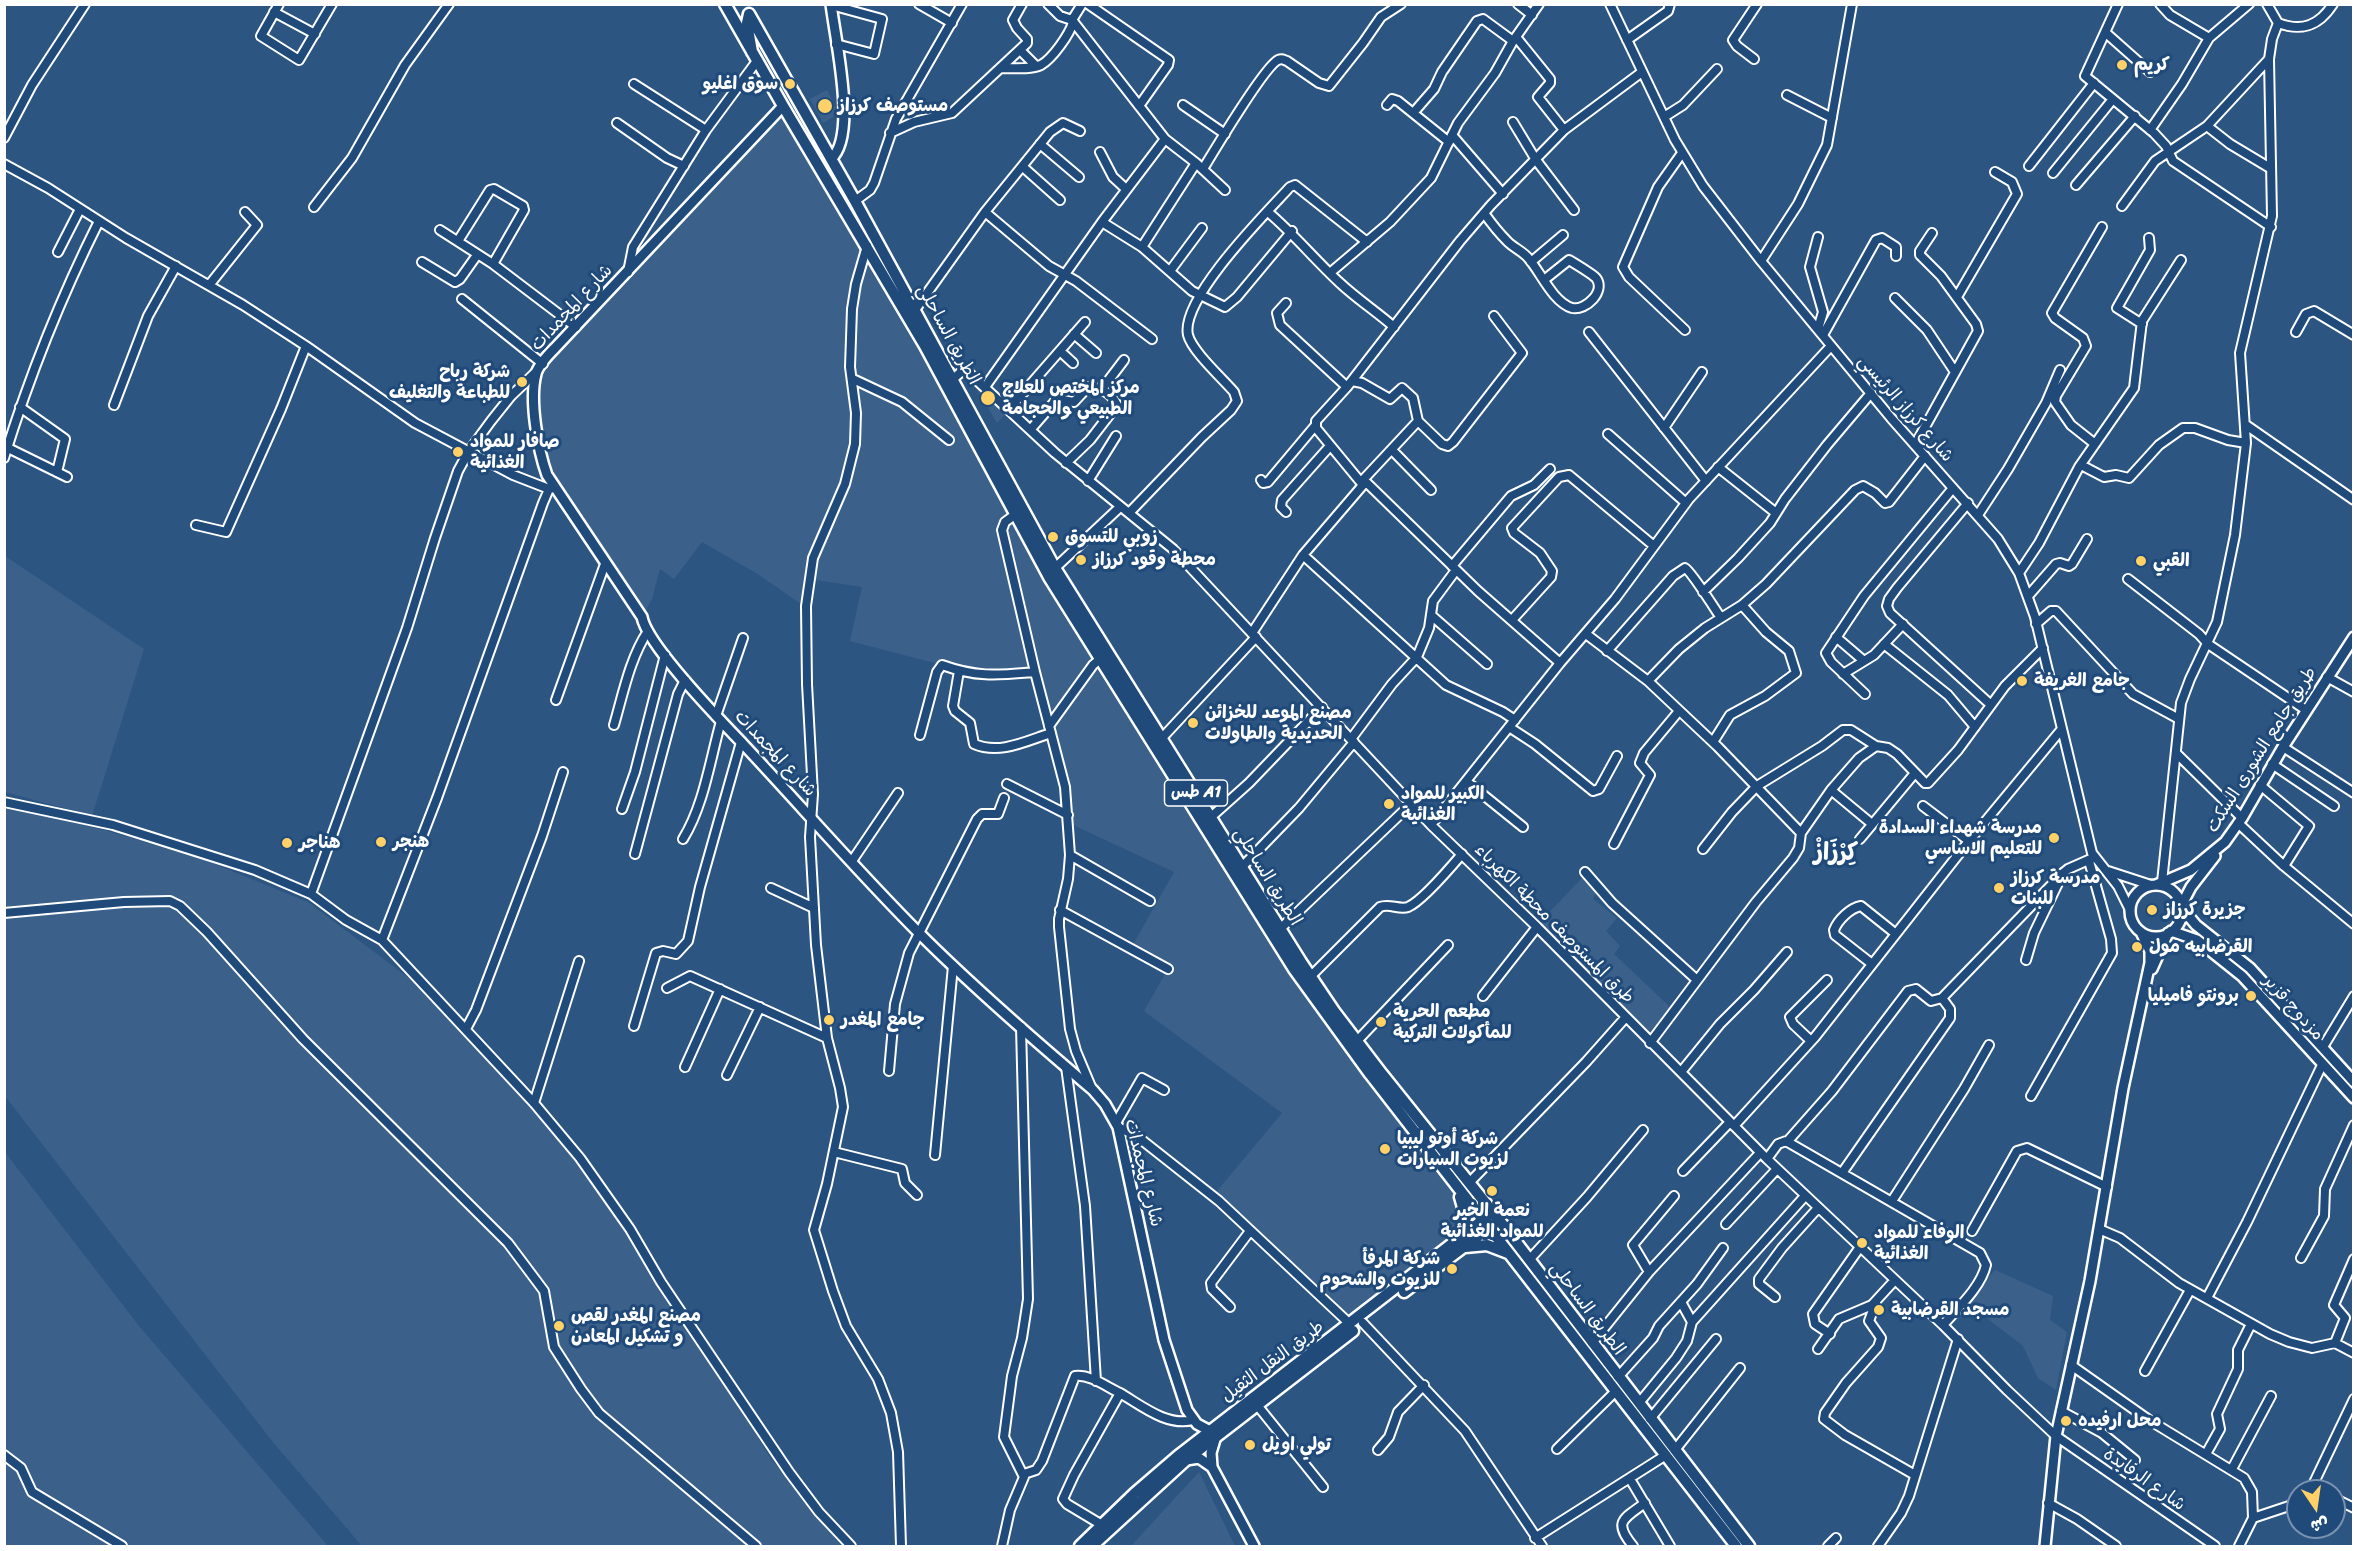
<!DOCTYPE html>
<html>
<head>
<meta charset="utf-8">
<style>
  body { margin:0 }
  #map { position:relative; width:2358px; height:1551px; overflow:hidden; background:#2c5582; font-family:Sriracha,"Playpen Sans Arabic",sans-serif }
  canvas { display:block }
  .frame { position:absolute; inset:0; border:6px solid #fff; pointer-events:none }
  .north { position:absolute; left:2286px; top:1479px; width:60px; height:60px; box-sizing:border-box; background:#1f4a7a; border:2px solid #7992af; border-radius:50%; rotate:167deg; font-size:16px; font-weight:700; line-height:24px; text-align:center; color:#fff }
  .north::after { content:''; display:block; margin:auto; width:21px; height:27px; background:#ffd166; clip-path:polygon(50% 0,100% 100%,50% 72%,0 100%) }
</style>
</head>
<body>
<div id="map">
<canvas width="2358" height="1551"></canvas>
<div class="frame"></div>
<div class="north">ش</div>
</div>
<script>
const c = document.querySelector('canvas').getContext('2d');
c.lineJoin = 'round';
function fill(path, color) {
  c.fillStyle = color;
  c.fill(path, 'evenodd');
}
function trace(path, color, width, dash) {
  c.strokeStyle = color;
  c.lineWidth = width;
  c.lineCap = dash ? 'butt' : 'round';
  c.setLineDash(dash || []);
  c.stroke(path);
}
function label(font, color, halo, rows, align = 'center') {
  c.font = font + ' Sriracha,"Playpen Sans Arabic",sans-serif';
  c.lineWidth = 6;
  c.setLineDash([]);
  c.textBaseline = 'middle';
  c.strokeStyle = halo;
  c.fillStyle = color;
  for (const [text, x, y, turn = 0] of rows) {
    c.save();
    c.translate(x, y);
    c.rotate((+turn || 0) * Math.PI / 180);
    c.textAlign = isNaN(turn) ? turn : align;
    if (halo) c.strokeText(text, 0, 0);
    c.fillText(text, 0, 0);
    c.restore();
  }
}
const built = new Path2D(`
  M827,90l12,24 -16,9 -13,-24z
  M783,106l266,471 409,611 5,43 -113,93 -138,-127 70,-84 -138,-102 24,-42 -38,-19 44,-78 -105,-49 -2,-21 -32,-130 -34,4 -59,-11 -92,-24 12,-54 -53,-8 -2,29 -51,-35 -54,-31 -28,37 -14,-10 -8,30 -10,18 -95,-142 -12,-83 8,-28z
  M976,381l31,31 -10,11 -23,-39z
  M5,556l139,93 -52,167 -87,-24z
  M5,807l95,22 92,26 116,47 106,80 164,177 123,185 70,115 70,87h-479l-90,-105 -267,-345z
  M1583,877l14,14 -4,8 24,19 -11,13 14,15 -6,8 57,54 -25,33 -109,-116z
  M4,1151l135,175 189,220h-323z
  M1995,1270l58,26 -3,24 17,12 -11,58 -18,-12 -15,-32 -57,-44z
  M1199,1472l36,74h-104z`);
const minor = new Path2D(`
  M279,4l-18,32 38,24 33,-56
  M919,4l33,19
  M1048,4l12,12 12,4
  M1088,4l81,56 -1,5 -29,41
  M1518,4l14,11
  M1610,4l65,136 28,46 58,75 130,157 107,121 21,34 16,44 57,236 26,33 12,24
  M2118,4l-33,72 69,57 12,13 7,15 98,66
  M2160,4l10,11 39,23
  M2267,4l11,19c24,9 41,3 55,-19
  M831,5l51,14 -8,35 -38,-10
  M274,12l41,22
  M2106,33l44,39
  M1516,37l34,42v4l-12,14 26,33
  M1627,40l41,-29 2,-7
  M1020,50l16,16
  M1754,59l-17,-13 -4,-6 24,-36
  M1001,68c12,0 29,2 40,-3 11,-6 29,-31 32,-43
  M634,84l72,46
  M1787,95l45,23
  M1183,105l42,29
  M1387,105l5,-6 6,2 51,41
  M1414,112l20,-23 8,-17 35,-51 6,-2 30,22
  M1664,117l19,-12 34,-36
  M1513,122l23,38 38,50
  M617,123l50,35 17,8
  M2207,126l62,-67
  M2150,130l32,-46 27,-46 40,-34
  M890,133l24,-11 38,-9 75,-70v-4l-10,-11 -4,-8 9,-16
  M1452,135l51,59
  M4,138l28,-53 53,-81
  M1165,139l31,24 29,27
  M1040,144l39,33
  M1100,152l13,25 13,12
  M1682,153l-24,34 -35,80 6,10 56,53
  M4,164l44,24 78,50 117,67 63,41 109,77 98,52 36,14
  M2029,166l65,-83
  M1023,167l37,33
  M1203,169c11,-18 61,-102 75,-109 5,-2 5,0 9,1l32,22 10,3 34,-43 18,-26 20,-13
  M2053,173l60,-74
  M2076,185l59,-69
  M855,201l15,-11 4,-7 22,-64 66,-115
  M2122,206l33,-45 52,-35 23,18 40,24
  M314,207l38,-49 53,-93 44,-61
  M985,212l64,54 27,15 76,58
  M1268,212c26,22 47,48 72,71 17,16 37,29 54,44
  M1484,213c7,10 15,20 24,29 6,6 16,10 21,17 12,14 24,43 43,49 14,3 34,-17 24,-30 -4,-4 -22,-15 -27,-18l-25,20
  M1102,222l40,25 50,44 33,16 12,-10 55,-66
  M440,230l53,34 83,63
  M1818,237l-8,30 13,45 -5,17
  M458,241l32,-51 4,-1 29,17 1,4 -31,54
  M867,246l-11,38 -4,25 -2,58 6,46 -1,31 -10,40 -32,74 -7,48 1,78 6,110 -3,43 6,108 11,93 13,50 3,19 -16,77 -13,46 19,61 13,35 32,53 13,34 7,39 3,94
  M1142,247l54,-84
  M58,252l22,-43
  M1761,261l37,-57 29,-59 25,-141
  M422,262l33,20 5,-3 17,-24
  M1531,262l32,-27
  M1170,271l32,-43
  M628,272l5,-25 73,-117 51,-69
  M1331,272l59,-50 41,-44 27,-55 37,-50 18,-32 26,-37
  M210,284l47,-59 -12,-13
  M1957,297l60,-103 -5,-12 -17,-10
  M1895,298l32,32 28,42
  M462,299l81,65
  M1286,303l-9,10 3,12 67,62
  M915,310l70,-98 65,-80 13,-9 17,8
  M2142,324l-25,-16 33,-58 -1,-12
  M1589,332l117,149
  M2296,332l10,-18 8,-3 40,24
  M1074,334l22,19
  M1823,335l53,-95 6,-2 14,9v9
  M1060,351l13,12
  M853,379l49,23 47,38
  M953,379l8,-7 8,1 86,80 118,96 258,276 106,102 230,232 176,166 64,65 49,46 159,110
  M1352,381l10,2 28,16 12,-11 11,10 5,23
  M985,387l117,-165 63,-83 -93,-119 10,-16
  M1102,389l22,-29
  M114,405l34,-89 28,-50
  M20,407l45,32 -8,33
  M1009,409l76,-87
  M2246,425l108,75
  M1664,428l38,-56
  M1031,429l26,-30 17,3 14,-15c13,1 23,5 29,18l-27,35 -24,23
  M1608,434l78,69
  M2095,444l-24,-19 -16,-23 1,-6 30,-50 -3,-8 -28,-20 -3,-5 50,-86
  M1915,445l63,-114 -2,-7 -35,-48 -21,-21v-4l12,-18
  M8,448l59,29
  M1392,450l39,40
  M4,458c25,-81 57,-161 95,-237
  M2081,465l23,12 12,-2 13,3 30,-33 24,-17h12l33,12 18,3
  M1718,467l58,46
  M1261,480l2,3 5,-1 47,-56
  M1088,481l28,-45
  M1361,482l57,-61 24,23 6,2 5,-4 69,-89 -28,-37
  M1363,485l-47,-57v-7l31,-34 113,-146 31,-36 73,-75 78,-58
  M1968,503l-71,85 -8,11 -2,7 3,7 101,92
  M1286,512l-5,-5 1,-7 48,-54
  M1129,513l73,-76 29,-27 6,-9 -3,-9c-12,-14 -42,-41 -46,-57 -8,-36 78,-122 102,-148l5,-2 72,57
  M1016,514l-11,8 -3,8 33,142 30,115 5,68 -2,24 -9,40v8l11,102 6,22 16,38
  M1978,515l30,-46 38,-66 14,-33
  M196,525l30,7 55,-123 25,-63
  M1303,555l143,130 57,27 12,8
  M1452,566l59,-70 23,-11 16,-16
  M1055,568l65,-61
  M2019,573l20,-30 40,-76 55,-79 8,-67 39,-61
  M2128,579l71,55 9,10 98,66
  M1703,592l35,-34 32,-35 15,-24 42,-54 44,-52
  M2028,596l28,-32 4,-1 9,3 3,-2 15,-25
  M1431,615l56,49
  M1512,620l39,-43 1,-6 -12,-18 -26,-20 -2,-5 47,-51 10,-2 85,71
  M2036,624l15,-13h5l77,83 46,25
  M1252,633l51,-78 60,-70 4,-2 111,108 82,72
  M1586,634l62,47 70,66 83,86
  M1836,637l28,24
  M1884,644l64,51 27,32
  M1607,651l66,-75 12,-8c6,3 30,41 36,50
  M959,671l-6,35 2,5 15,12 4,21c26,11 52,-3 77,-11
  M1843,674l31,-19 29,-31
  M2327,677l27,15
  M1648,681l31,-32 26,-21 37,-23 24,-21 89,-94 8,-4 12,7 10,10 4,-1 36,-46
  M1865,694l-34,-32 -5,-9 38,-57 89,-108
  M556,700l49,-136
  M716,716l27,-78
  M614,725c9,-31 16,-67 34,-94
  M1049,726l44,-61 7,-6
  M1509,727l26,17 58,47 6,-2 18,-33
  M920,735l17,-63 5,-7c36,13 57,10 93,7
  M1162,738l94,-101
  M1351,739l41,-55 25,-27 12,-29 4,-27 23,-31
  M1713,742l17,-27 35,-19 31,-23 -7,-22 -23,-19 -24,-27
  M2283,747l71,46
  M2177,754l65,64
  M2272,764l62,42
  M1466,781l57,46
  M1007,784l61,31
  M2260,785l49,41 -25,40
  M1831,790l41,34
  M4,802l109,23 142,45 56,24 35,26 36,20 152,163 46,55 50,71 31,53 128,190 30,40 32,34
  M1923,806l46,35
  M622,809l13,-37 30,-117
  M1211,817l38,-34 73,-76
  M2238,823l46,43 70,58
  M1431,825l129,-162 55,-64 74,-100 142,-153
  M683,839c21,-34 27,-79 38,-118
  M1860,839l55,-66
  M1614,844l36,-69 -10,-12 4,-10 35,-42
  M1703,849l29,-37 25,-26 65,-40 21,-16h8l25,16 12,2 9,6 28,29h3l30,-33 47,-64 38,-38
  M635,854l43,-160 7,-14
  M1070,855l80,46
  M852,861l46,-68
  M1239,870l60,-62 55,-66
  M2108,871l43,14
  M1585,872l27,31 85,77
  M2162,882l19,-179 9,-24 27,-57 18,-87 11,-92 -6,-90 32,-137 -3,-157 3,-20 6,-16
  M771,888l43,20
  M311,894l96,-266 28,-90 23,-67 11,-20 22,-30 20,-25 25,-24
  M1060,910l108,59
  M4,913l120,-11 46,-1 10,5 27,26 96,107 205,204 36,48 10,56 27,42 18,24 157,133
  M1280,929l131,-125
  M382,940l55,-142 106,-295 6,-14 4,-1
  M2026,960l8,-27 29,-60 5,-4 25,-11
  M1872,964l-37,-29 -1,-5c4,-10 16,-22 27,-24l35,28
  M1311,976l69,-69c9,-4 19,3 28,0 14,-6 43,-40 54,-53
  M667,988l23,-12 137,62
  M1483,996l54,-69
  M634,1026l22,-73 7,-2 13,3 12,-13 12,-54 41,-145
  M466,1029l10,-19 66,-174 21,-64
  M1357,1041l91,-96
  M1811,1041l-18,-17 -3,-7 37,-37
  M1650,1043l106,-141 37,-44 6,-10 2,-15 30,-43 28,-32 17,-12
  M2323,1047l31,-51
  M685,1067l35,-78
  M1066,1067l19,139 11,175
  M889,1071l6,-67 14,-51 68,-134 5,-5h16l6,-16
  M1681,1072l39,-48 34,-34 33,-38
  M727,1075l33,-68
  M2031,1096l81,-143 -1,-14 -22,-78
  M534,1103l45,-142
  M1116,1123l26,-45 22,12
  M1734,1126l81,-89 154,-196 92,-111
  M1118,1127l20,10 81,64 131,123
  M1787,1142l45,-51 76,-100 8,-2 15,12 11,-3 121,-125
  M834,1152l68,17 3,14 12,12
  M935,1155l18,-189
  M1767,1159l11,-15 8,-3 194,112 6,12c-5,22 -28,43 -43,60
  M1683,1171l47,-49
  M1842,1173l108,-155v-9l-8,-11
  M1469,1183l117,-121 40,-45
  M1892,1201l72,-112 25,-44
  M1726,1224l51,-55
  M2099,1229l21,9 59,45 91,51 19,8 23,6 23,-5 19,10
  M1972,1231l45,-80 10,-3 80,39
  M2301,1258l23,-42 1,-27 29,-64
  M1529,1260l58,-63 56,-67
  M1649,1272l-16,-27 41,-49
  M1775,1297l-16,-13v-5l23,-31 36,-40
  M2207,1298l40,-76 75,-157
  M1681,1302l11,20
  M1876,1302l-7,19 12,17 -3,9 -32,36 -21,30 -1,6 21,16 70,40
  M1230,1307l-18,-18 -1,-6 39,-52
  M1363,1323l102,108 77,115
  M1830,1334l-15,-10 -2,-10 47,-67
  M1592,1343l57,-71 111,-119
  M2335,1343l10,-25 -11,-13 20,-46
  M1818,1349l21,-30 33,-14 23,-25
  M2071,1365l78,55 95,58 8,14 1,26
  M2145,1371l45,-81
  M1618,1377l35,-39 6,-12 38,-42 26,-36
  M1639,1403l37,-45 11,-17 5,-19 113,-126
  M1257,1405l66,82
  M2061,1411l41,22 33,27
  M1650,1419l66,-80
  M1557,1449l59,-58
  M1378,1450l11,-13 9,-25 26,-27
  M1675,1450l65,-82
  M2206,1454l14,-25 -3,-15 21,-45v-19l13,-26
  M4,1455l17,13 11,24 90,54
  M2232,1469l39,-73
  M1024,1474l12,-4 6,-9 33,-85c15,-2 32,11 45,17
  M1630,1479l40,67
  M2310,1491l44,-92
  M2334,1498l20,10
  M2048,1503l29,16 39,27
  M1102,1525l-35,-21 -4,-5 11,-24 46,-82c22,13 47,34 74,27
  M1535,1538l131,-83
  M1002,1546l8,-36 14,-33 -20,-40 8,-61 10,-38 6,-39 -7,-272
  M1633,1546c-20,-24 -10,-27 12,-43
  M1828,1546l8,-8
  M1878,1546l23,-33 8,-17 49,-157
  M2239,1546l14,-28 45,-15`);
const major = new Path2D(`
  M783,106l-228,242c-6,6 -17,17 -19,26 -7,26 2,76 11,101l95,142c5,28 78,103 101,127 59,63 116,129 177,190 55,55 114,106 173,156l12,14 13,23 46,213 23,70 10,14 13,7
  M831,159c27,-23 4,-120 0,-155
  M2156,885l35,-15 34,-28 17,-24 41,-71 71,-110
  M2130 911a26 26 0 1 1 52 0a26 26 0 1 1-52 0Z
  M2181,906l10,-19 24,-31
  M2181,907l15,18 54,43 104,114
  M2171,931l26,9 45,36 112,122
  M2152,969l16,-36
  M1216,1436l-5,17 1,14 42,79
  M1186,1460l13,-2 13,9
  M2045,1546l11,-110 34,-155 33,-193 27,-125v-12l-9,-19`);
const highway = new Path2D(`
  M725,4l58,102 142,240 124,231 245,392 76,105 366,472
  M752,52l-5,-29 2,-9 106,187 200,367 246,394 33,49 48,63 117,146 250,326
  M1460,1197l6,21 -5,18
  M1465,1247l22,-2 21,8
  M1404,1292l90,-68
  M1080,1546l55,-53 43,-37 310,-240
  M1092,1546l94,-86 167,-129`);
const markers = [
  [2122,65,6,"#ffd166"],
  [790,84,6,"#ffd166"],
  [825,106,8,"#ffd166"],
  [522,382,6,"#ffd166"],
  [988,398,8,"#ffd166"],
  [458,452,6,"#ffd166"],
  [1053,537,6,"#ffd166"],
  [1081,560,6,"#ffd166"],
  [2141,561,6,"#ffd166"],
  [2022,681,6,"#ffd166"],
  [1193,723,6,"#ffd166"],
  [1389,804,6,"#ffd166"],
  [2054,838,6,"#ffd166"],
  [381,842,6,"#ffd166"],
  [287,843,6,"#ffd166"],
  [1999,888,6,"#ffd166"],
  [2152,910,6,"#ffd166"],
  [2137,947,6,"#ffd166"],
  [2251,996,6,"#ffd166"],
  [829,1020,6,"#ffd166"],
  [1381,1022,6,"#ffd166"],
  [1385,1149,6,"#ffd166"],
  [1492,1191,6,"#ffd166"],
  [1862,1243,6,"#ffd166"],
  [1452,1269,6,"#ffd166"],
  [1879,1310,6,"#ffd166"],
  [559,1326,6,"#ffd166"],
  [2066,1421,6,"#ffd166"],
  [1250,1445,6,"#ffd166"]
];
const shields = [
  [1196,793,63]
];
const shieldNames = [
  ["طس A1",1196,793]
];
const poiNames = [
  ["كريم",2134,65],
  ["سوق اغليو",778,84,"right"],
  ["مستوصف كرزاز",838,106],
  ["شركة رباح",510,372,"right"],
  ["للطباعة والتغليف",510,393,"right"],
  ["مركز المختص للعلاج",1002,388],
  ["الطبيعي والحجامة",1002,409],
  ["صافار للمواد",470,442],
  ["الغذائية",470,463],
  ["زوبي للتسوق",1065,537],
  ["محطة وقود كرزاز",1093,560],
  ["القبي",2153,561],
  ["جامع الغريفة",2034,681],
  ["مصنع الموعد للخزائن",1205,713],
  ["الحديدية والطاولات",1205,734],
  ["الكبير للمواد",1401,794],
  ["الغذائية",1401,815],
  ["مدرسة شهداء السدادة",2042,828,"right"],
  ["للتعليم الاساسي",2042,849,"right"],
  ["هنجر",393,842],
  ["هناجر",299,843],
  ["مدرسة كرزاز",2011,878],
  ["للبنات",2011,899],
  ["جزيرة كرزاز",2164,910],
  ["القرضابيه مول",2149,947],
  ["برونتو فاميليا",2239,996,"right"],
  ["مطعم الحرية",1393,1012],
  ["للمأكولات التركية",1393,1033],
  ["جامع المغدر",841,1020],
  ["شركة أوتو ليبيا",1397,1139],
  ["لزيوت السيارات",1397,1160],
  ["نعمة الخير",1492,1211,"center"],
  ["للمواد الغذائية",1492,1232,"center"],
  ["الوفاء للمواد",1874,1233],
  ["الغذائية",1874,1254],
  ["شركة المرفأ",1440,1259,"right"],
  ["للزيوت والشحوم",1440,1280,"right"],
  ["مسجد القرضابية",1891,1310],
  ["مصنع المغدر لقص",571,1316],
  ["و تشكيل المعادن",571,1337],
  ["محل ارفيده",2078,1421],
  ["تولي اويل",1262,1445]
];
const streetNames = [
  ["شارع المجمدات",572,308,-47],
  ["الطريق الساحلي",948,335,61],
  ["شارع كرزاز الرئيسي",1905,409,49],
  ["طريق جامع الشورى السكت",2262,750,-58],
  ["شارع المجمدات",775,754,47],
  ["الطريق الساحلي",1267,877,58],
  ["طرق المستوصف محطة الكهرباء",1554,924,45],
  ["مزدوج قزير",2293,1008,48],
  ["شارع المجمدات",1143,1173,76],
  ["الطريق الساحلي",1587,1309,53],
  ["طريق النقل الثقيل",1273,1362,-37],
  ["شارع الرفايدة",2144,1480,35]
];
const districtNames = [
  ["كِرْزَازْ",1836,854]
];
fill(built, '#3b618b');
trace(minor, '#fff', 12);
trace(major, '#fff', 14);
trace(highway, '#fff', 15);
trace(minor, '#1f4a7a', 8);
trace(major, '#1f4a7a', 9);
trace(highway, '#1f4a7a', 10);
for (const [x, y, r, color] of markers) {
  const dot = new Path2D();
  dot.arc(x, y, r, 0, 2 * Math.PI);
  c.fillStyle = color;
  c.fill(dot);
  trace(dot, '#1f4a7a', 2);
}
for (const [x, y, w] of shields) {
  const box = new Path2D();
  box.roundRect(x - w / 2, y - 13, w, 26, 4.5);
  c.fillStyle = '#1f4a7a';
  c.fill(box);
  trace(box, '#fff', 1.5);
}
label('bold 16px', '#fff', null, shieldNames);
label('bold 18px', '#fff', '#1f4a7a', poiNames, 'left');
label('18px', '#fff', '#1f4a7a', streetNames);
label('bold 24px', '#fff', '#1f4a7a', districtNames);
</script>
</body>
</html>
